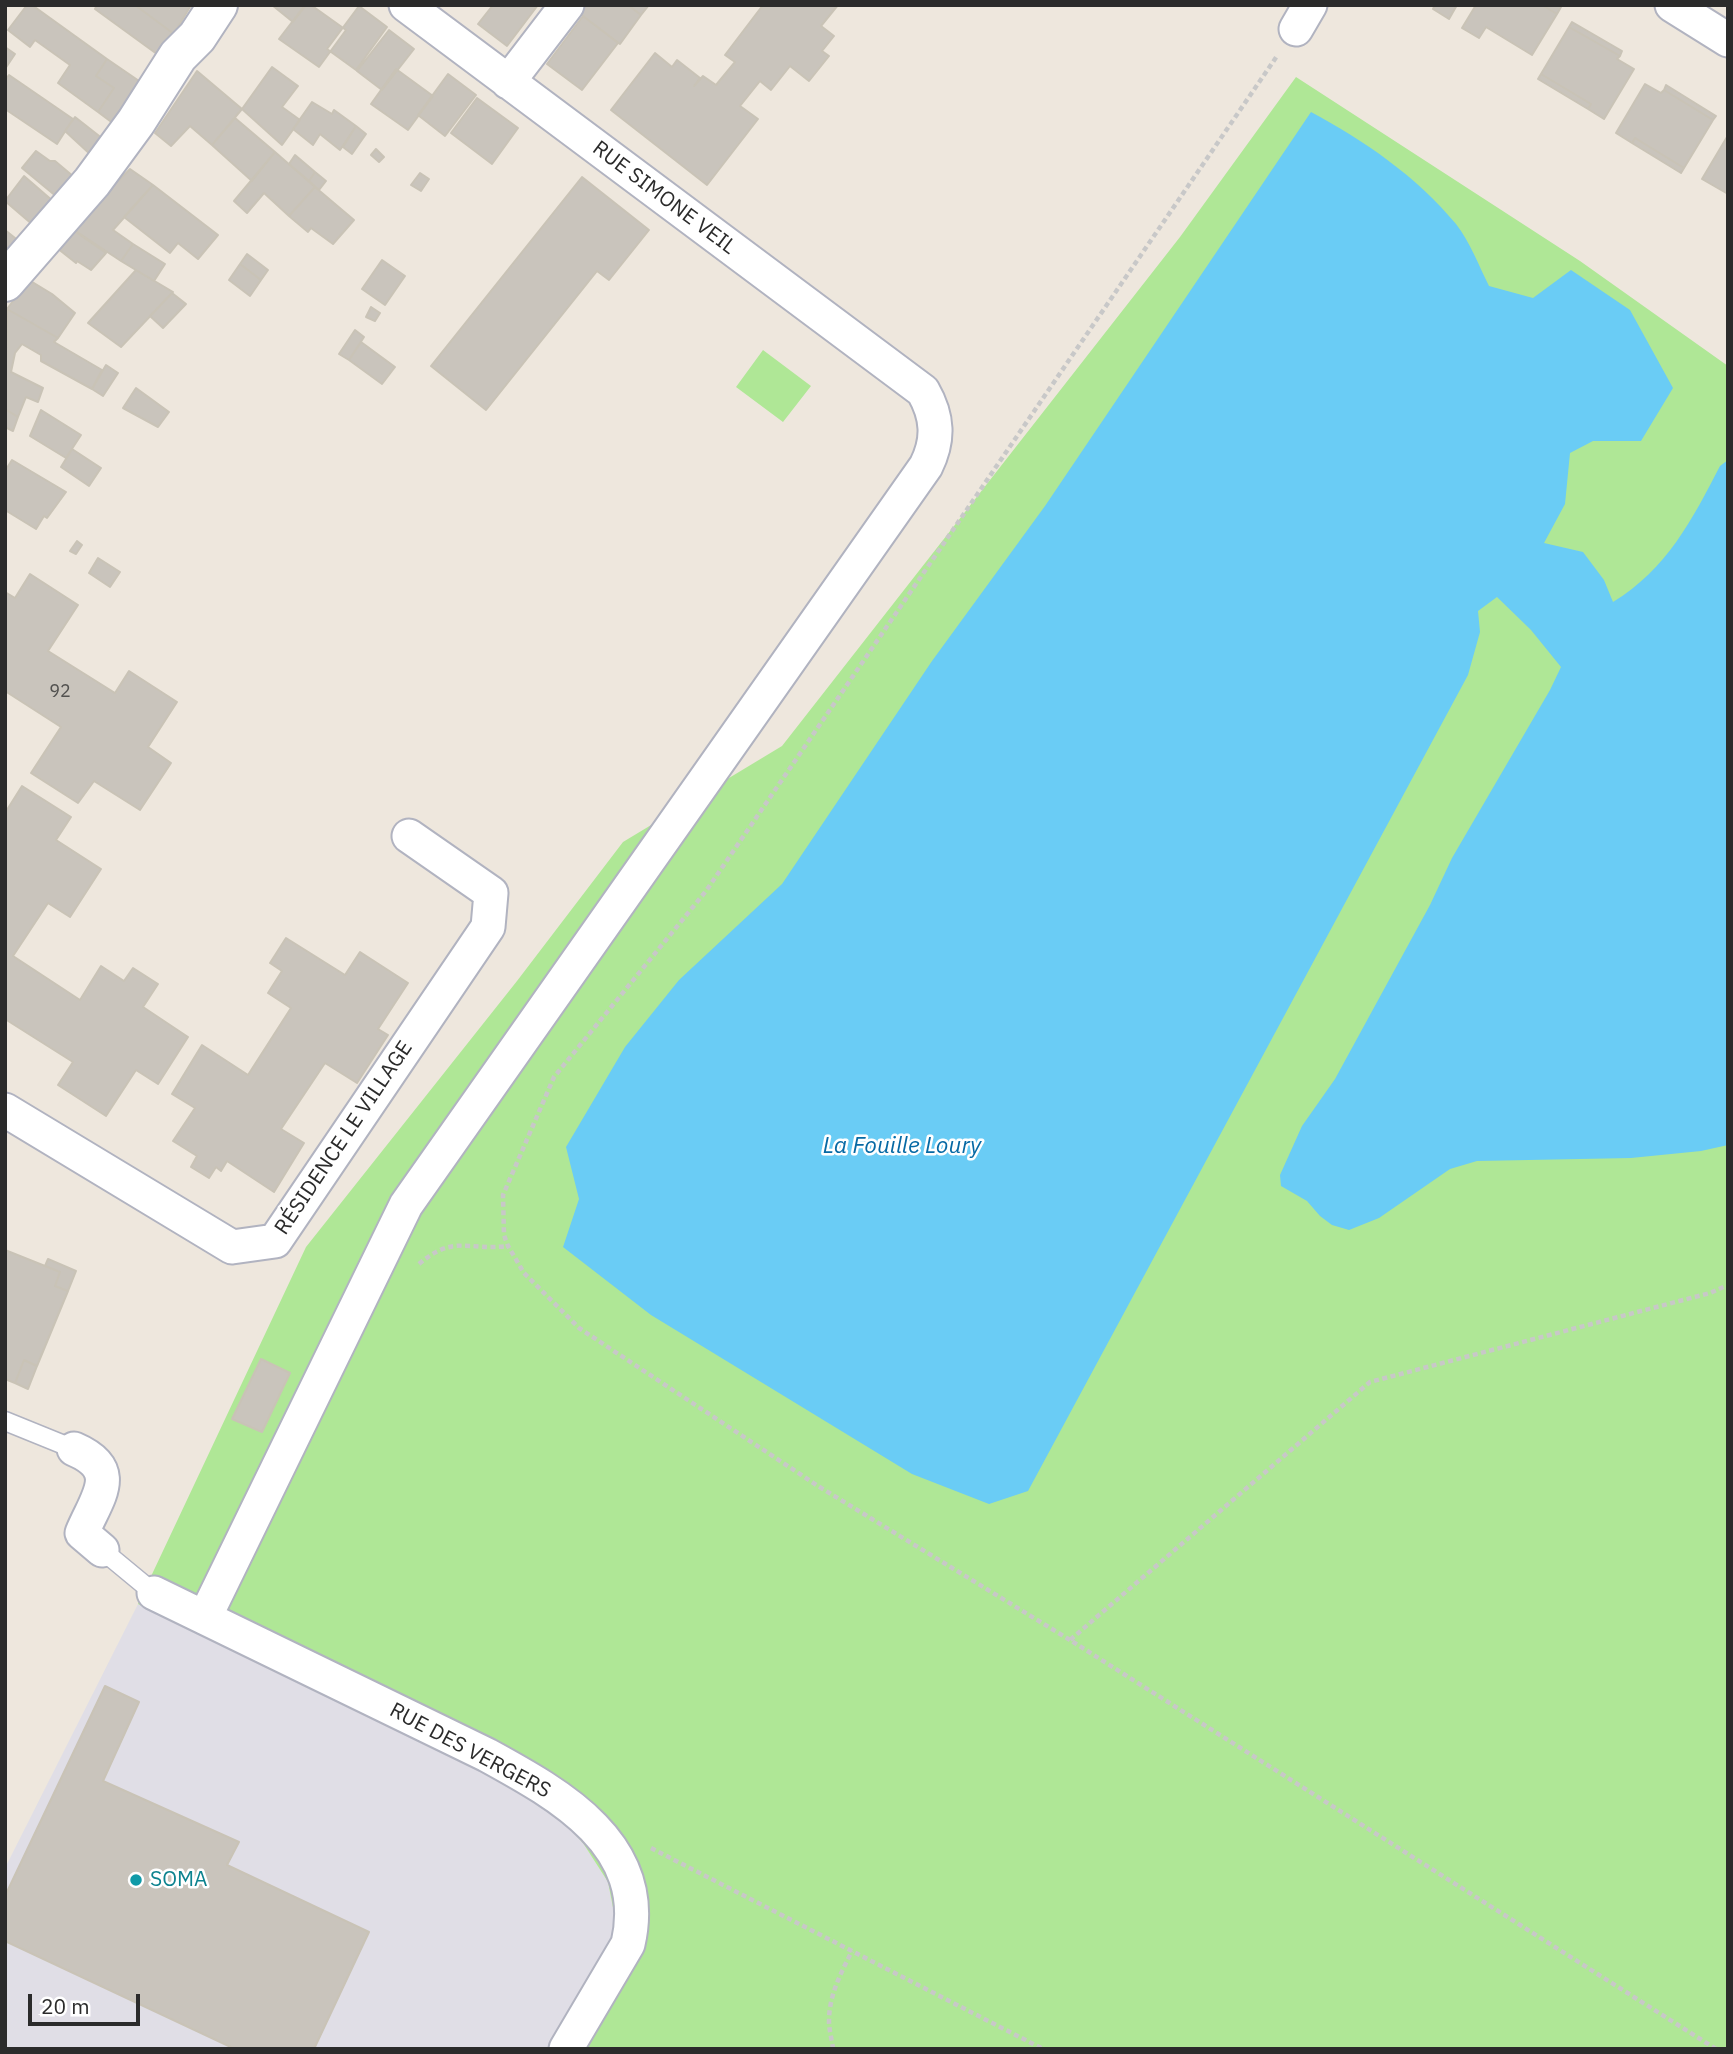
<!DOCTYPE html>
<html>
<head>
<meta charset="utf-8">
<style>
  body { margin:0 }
  #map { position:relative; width:1733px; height:2054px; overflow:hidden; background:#eee7dd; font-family:"IBM Plex Sans",sans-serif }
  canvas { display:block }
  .frame { position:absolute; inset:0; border:7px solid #2b2b2b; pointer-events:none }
  .scale { position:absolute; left:28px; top:1994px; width:112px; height:32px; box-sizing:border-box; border:4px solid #2b2b2b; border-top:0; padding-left:9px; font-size:21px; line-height:24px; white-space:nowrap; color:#2b2b2b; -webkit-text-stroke:5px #fff; paint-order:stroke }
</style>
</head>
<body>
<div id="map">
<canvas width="1733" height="2054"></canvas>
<div class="frame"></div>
<div class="scale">20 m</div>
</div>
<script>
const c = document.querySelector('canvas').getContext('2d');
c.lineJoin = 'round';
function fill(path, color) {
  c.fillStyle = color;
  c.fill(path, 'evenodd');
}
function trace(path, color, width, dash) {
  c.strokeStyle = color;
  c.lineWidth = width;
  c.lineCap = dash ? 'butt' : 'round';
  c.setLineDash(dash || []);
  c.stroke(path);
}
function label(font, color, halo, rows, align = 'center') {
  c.font = font + ' "IBM Plex Sans",sans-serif';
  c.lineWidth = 5;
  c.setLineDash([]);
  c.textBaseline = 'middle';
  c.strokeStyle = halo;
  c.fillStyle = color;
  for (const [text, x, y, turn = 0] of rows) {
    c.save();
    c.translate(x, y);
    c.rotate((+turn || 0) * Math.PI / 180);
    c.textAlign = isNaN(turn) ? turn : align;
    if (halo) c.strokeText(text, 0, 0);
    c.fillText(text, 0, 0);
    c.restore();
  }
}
const industrial = new Path2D(`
  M138,1604l336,162 80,46 29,31 25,39 8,41 -9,38 -52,88h-550v-181z`);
const green = new Path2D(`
  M1296,77l284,184 148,105v1683h-1173l52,-88 9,-38 -8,-41 -25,-39 -29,-31 -80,-46 -336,-162 168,-357 211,-266 106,-139 159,-96 398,-509z
  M763,350l48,36 -28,36 -47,-35z`);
const water = new Path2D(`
  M1311,112c54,29 105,64 145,112 14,18 23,42 33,62l44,12 38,-28 59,40 43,78 -32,53h-48l-23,12 -5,51 -21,39 39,9 21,28 9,22c54,-33 79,-82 107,-136l8,-6v685l-27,6 -70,7 -154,3 -27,8 -71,49 -30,12 -17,-5 -12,-9 -13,-15 -26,-15 -1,-11 22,-49 33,-47 95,-174 22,-47 98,-168 11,-23 -30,-37 -34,-33 -19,14 2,21 -12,43 -440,816 -39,13 -77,-30 -261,-159 -88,-68 16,-48 -13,-52 59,-100 54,-67 103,-96 150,-223 113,-155z`);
const building = new Path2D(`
  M27,5h5l75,54 -11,17 18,12 -16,24 -40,-29 12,-18 -35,-25 -5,7 -22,-17z
  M97,5h38l39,29 -13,23 -66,-48z
  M135,5h56l-17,29z
  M272,5h34l-13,17z
  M305,5h6l35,25 -27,37 -40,-28z
  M493,5h45l-31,41 -29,-22z
  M585,5h43l13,10 -21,29 -41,-31z
  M628,5h21l-8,10z
  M763,5h75l-17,21 13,10 -12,15 7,5 -20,25 -19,-15 -19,24 -11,-9 -20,25 18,13 -51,66 -96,-75 44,-57 17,14 5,-7 23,18 -6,8 9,-10 13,9 19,-23 -10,-7z
  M1435,5h22l-8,14 -16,-10z
  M1476,5h66l15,9 -25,41 -46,-28 -7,11 -17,-10z
  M1542,5h16l3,2 -4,7z
  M359,6l28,21 -31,43 -29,-21z
  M583,16l35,27 -36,47 -35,-26z
  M1572,22l50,29 -2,5 -51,-29z
  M1569,27l51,29 -3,3 17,10 -30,50 -16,-10 3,-5 -50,-30z
  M389,30l25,19 -32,41 -25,-19z
  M5,47l10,7 -10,15z
  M107,59l35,24 -28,41 -16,-12 16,-24 -18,-12z
  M272,67l26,19 -16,21 18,13 -18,25 -40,-36z
  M396,69l37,27 -25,34 -37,-26z
  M197,71l45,38 -30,36 -22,-19 -19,20 -16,-13z
  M448,74l28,21 -31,41 -27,-21z
  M1541,74l50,30 -3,5 -50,-30z
  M9,75l64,44 -16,25 -52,-35v-29z
  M1645,84l16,9 3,-3 49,30 -29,48 -49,-30 -3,5 -16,-10z
  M1666,85l50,31 -3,4 -49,-30z
  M477,98l41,30 -26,36 -41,-31z
  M312,102l20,12 2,-4 22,16 -16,24 -20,-16 -7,11 -20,-16z
  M75,117l28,22 -12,16 -26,-24z
  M235,118l40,34 -23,29 -40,-36z
  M356,126l10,8 -14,20 -9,-7z
  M1727,137l1,1v56l-26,-15z
  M1635,138l49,30 -3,5 -49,-30z
  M376,149l8,8 -5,5 -8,-7z
  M36,151l14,10h5l19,16 -17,20 -35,-29z
  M275,152l40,35 -26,29 -25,-23 -17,20 -13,-12z
  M295,155l20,17 -6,9 -20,-17z
  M130,169l23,16 -40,45 20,14 -12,17 -50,-33z
  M315,172l11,9 -7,9 -10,-9z
  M420,173l9,6 -8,12 -10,-6z
  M24,176l30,26 -21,23 -28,-24z
  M582,177l67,53 -40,50 -12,-9 -111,139 -55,-44z
  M153,185l65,50 -20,24 -20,-16 -8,10 -46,-36z
  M315,187l39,33 -21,24 -22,-16 -3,4 -19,-16z
  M5,230l15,12 -15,16z
  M73,230l33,23 -15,17 -14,-9 -1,2 -19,-15z
  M133,244l32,20 -11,17 -33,-20z
  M247,254l21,16 -7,10 -21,-16z
  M382,260l23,16 -20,29 -23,-16z
  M240,264l21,16 -11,16 -21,-16z
  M136,270l37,22 -52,55 -33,-24z
  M29,280l23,14 23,19 -17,25 -51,-29z
  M172,293l14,11 -23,24 -13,-12z
  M371,307l9,6 -5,8 -9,-4z
  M7,309l51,29 -4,4 48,28 -10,19 -51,-28v-6l-19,-11 -7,9 -4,19 32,16 -5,14 -12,-5 -8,20 -13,-8z
  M355,330l9,7 -15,23 -10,-6z
  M361,342l34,25 -13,17 -33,-24z
  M106,365l12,8 -15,23 -11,-7z
  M136,388l33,24 -11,15 -35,-19z
  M5,409l13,8 -5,14 -8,-4z
  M41,410l40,25 -15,23 -36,-22z
  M72,449l29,19 -12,18 -28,-19z
  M12,460l54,32 -19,26 -3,-2 -8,13 -31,-19v-39z
  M77,541l5,4 -6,9 -6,-3z
  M98,558l22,14 -10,15 -21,-14z
  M30,574l48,31 -30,46 67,42 14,-22 48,31 -29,45 23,16 -31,47 -46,-29 -16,22 -47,-30 30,-46 -56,-36v-99l10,6z
  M22,786l49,31 -15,23 45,29 -31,48 -22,-14 -35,53 67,44 21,-34 23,15 9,-13 25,16 -15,23 45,30 -30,47 -22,-14 -30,46 -48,-31 15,-23 -68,-43v-206z
  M286,938l59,37 15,-23 48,31 -30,46 10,6 -31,48 -32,-20 -44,66 23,14 -30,49 -47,-31 -6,10 -5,-4 -7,11 -18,-11 6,-11 -24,-15 22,-33 -23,-14 30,-49 46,30 43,-67 -23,-15 14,-22 -12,-8z
  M5,1250l55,22 -5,14 13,5 -31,75 -13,-6 -9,23 -10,-4z
  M48,1259l28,12 -8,20 -13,-5 5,-14 -15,-6z
  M261,1359l29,14 -28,59 -30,-13z
  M24,1360l13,6 -9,23 -13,-6z
  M105,1686l34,16 -36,79 136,61 -12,23 142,67 -55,117h-79l-230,-108v-45z`);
const path = new Path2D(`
  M419,1264c35,-30 49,-13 89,-18
  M1070,1640l-252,-154 -239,-158 -55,-55 -16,-27 -4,-11 -1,-40 51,-118 152,-186 571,-835
  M651,1848l392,201
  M833,2049c-1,-9 -4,-19 -4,-28 0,-26 12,-48 23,-70
  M1716,2049l-646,-409 300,-258 340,-89 18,-8`);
const service = new Path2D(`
  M5,1421l69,28
  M102,1550l52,43`);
const minor = new Path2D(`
  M1672,5l56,35
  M1296,29l14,-24
  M508,82l59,-77
  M5,1110l227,137 43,-6 213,-314 3,-34 -82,-57
  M74,1449c49,21 23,48 8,84l20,17
  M154,1593l333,162c73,40 164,90 141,189l-62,105
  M205,1617l201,-412 520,-739c13,-26 12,-49 -3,-75l-517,-386`);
const tertiary = new Path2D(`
  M5,282l87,-100 44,-60 42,-66 19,-19 21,-32`);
const markers = [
  [136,1880,7,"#0f9aa8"]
];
const numberNames = [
  ["92",60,692]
];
const streetNames = [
  ["RUE SIMONE VEIL",664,198,37],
  ["RÉSIDENCE LE VILLAGE",344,1138,-56],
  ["RUE DES VERGERS",470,1751,28]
];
const cultureNames = [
  ["SOMA",150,1880]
];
const waterNames = [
  ["La Fouille Loury",902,1146]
];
fill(industrial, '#e0dee6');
fill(green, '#afe796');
fill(water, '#6accf5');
fill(building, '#c9c4bc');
trace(building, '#c9c3b6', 2);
trace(service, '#b1b3c0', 21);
trace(minor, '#b1b3c0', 37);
trace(tertiary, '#b1b3c0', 42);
trace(path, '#c8c8c8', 4.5, [5, 3.5]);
trace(service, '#fff', 18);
trace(minor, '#fff', 33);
trace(tertiary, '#fff', 38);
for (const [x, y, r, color] of markers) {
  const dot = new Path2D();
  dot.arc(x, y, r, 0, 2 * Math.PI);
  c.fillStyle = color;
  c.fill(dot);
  trace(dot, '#fff', 2.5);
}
label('18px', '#52514f', null, numberNames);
label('21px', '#2b2b2b', '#fff', streetNames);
label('21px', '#0d838f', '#fff', cultureNames, 'left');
label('italic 23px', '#0669a4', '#fff', waterNames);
</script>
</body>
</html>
